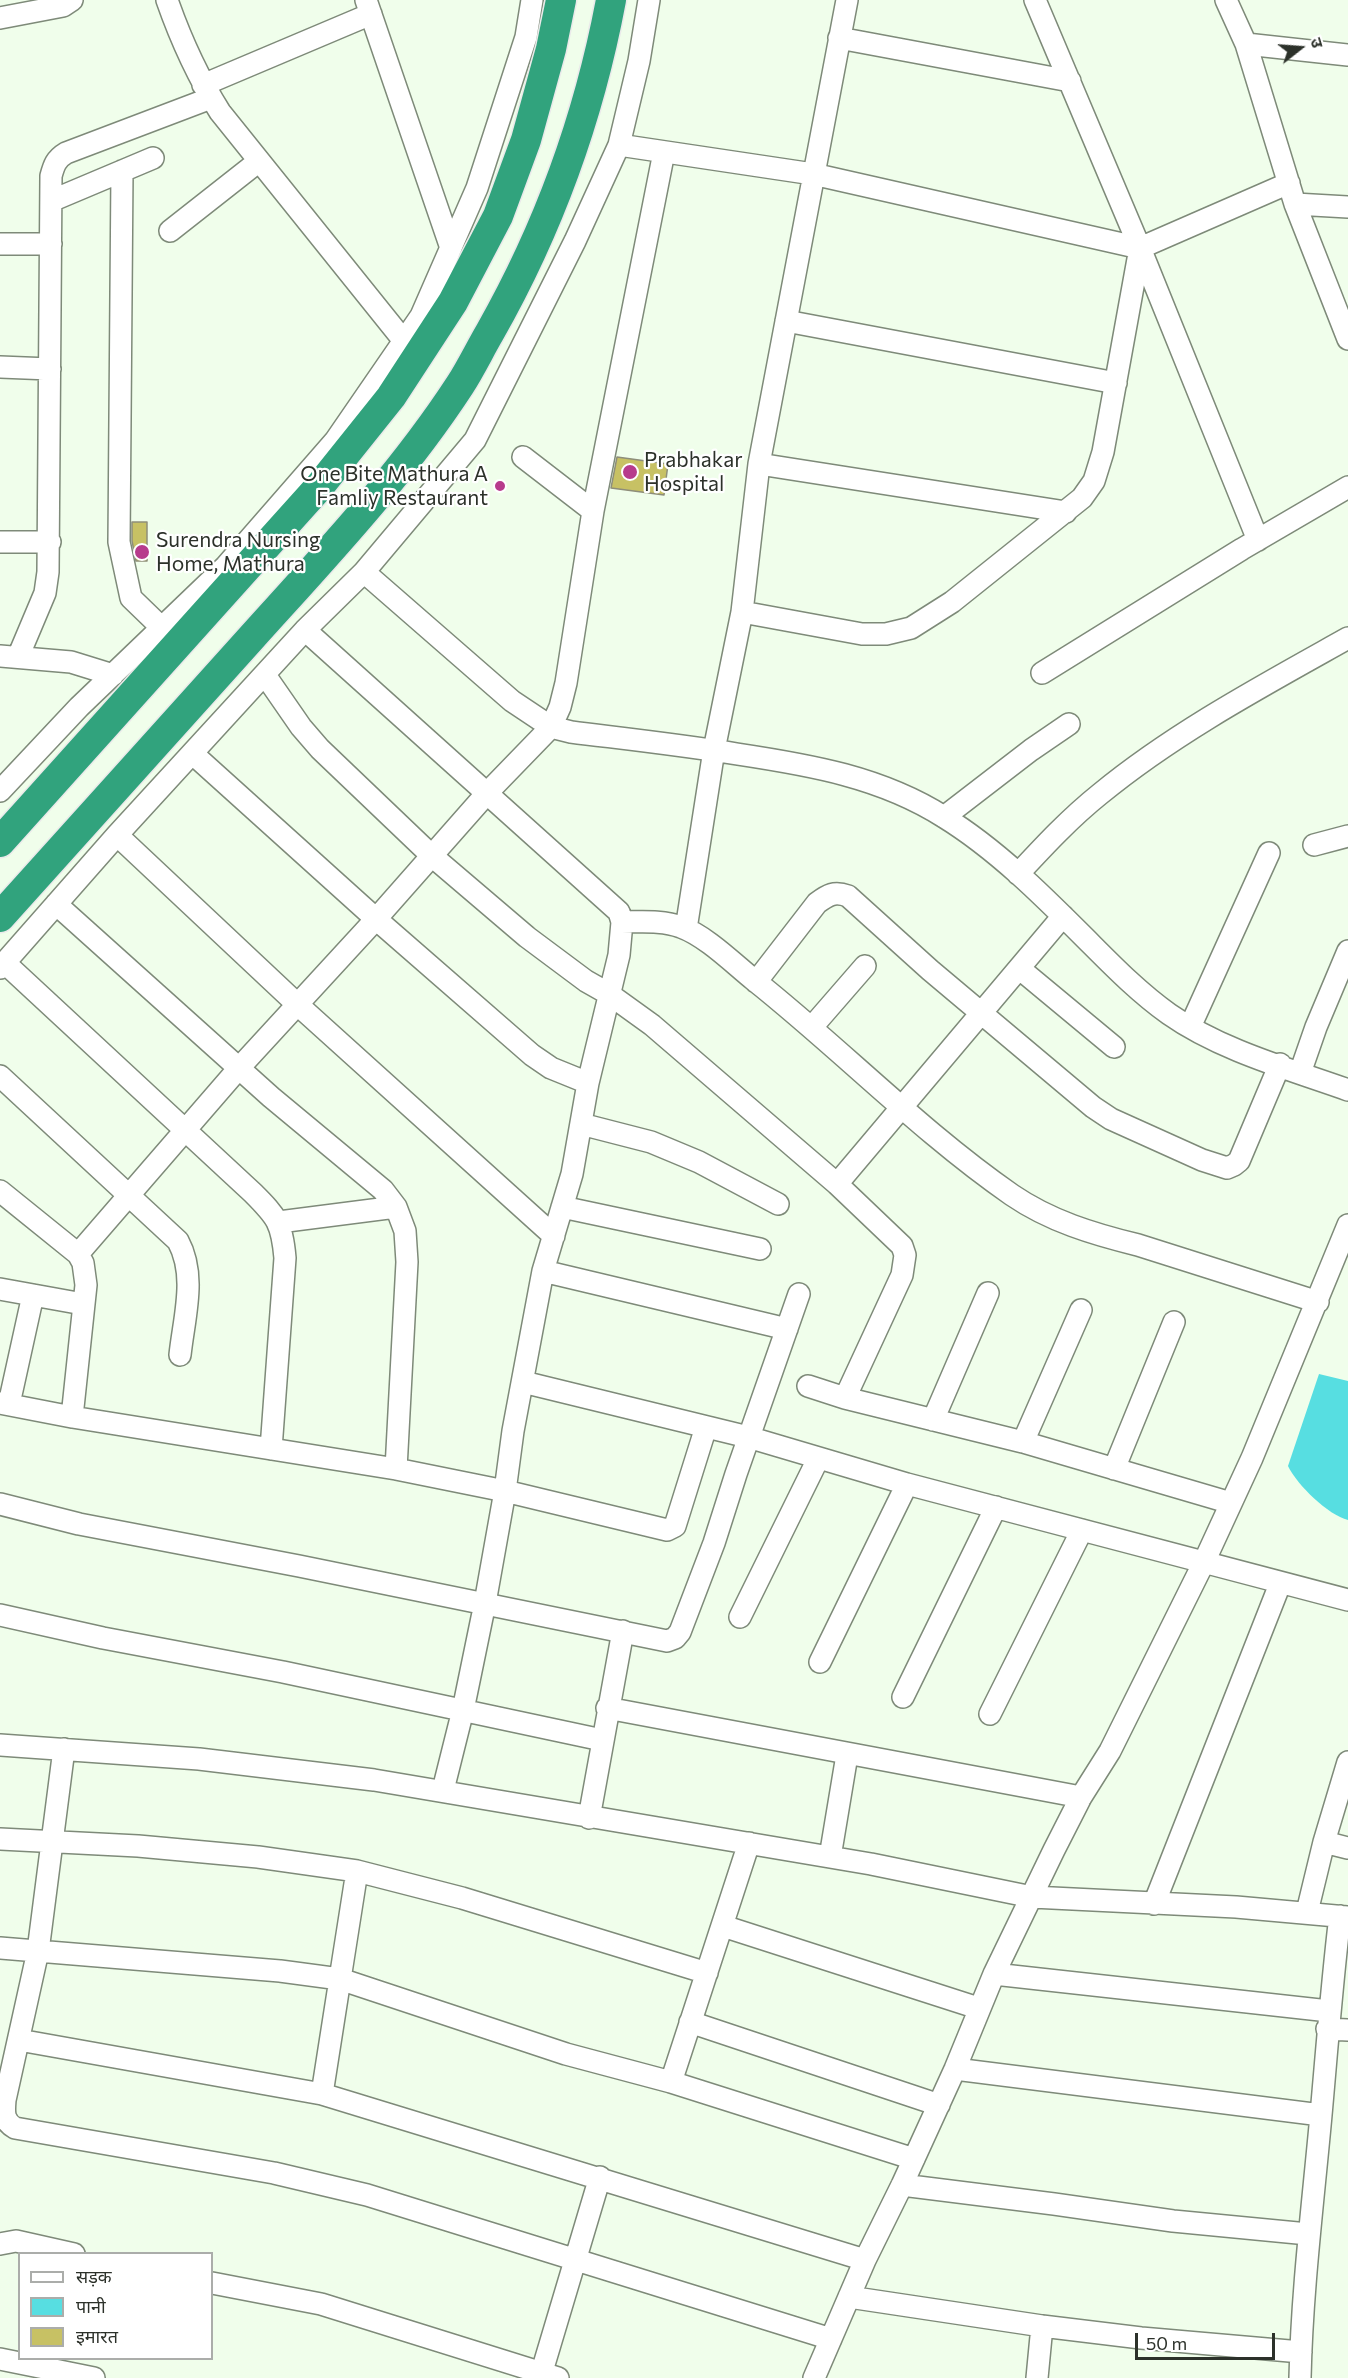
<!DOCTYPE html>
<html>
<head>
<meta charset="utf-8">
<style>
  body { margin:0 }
  #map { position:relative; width:1348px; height:2378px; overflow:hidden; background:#f0feeb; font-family:Commissioner,"Noto Sans Devanagari",sans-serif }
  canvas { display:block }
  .legend { position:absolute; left:18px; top:2252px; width:195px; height:108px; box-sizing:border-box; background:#fff; border:2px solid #abadaa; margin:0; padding:8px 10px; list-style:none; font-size:18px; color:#2c312a }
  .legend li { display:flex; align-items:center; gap:12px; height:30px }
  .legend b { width:30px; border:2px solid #abadaa }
  .north { position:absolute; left:1270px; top:18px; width:60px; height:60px; -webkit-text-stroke:4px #fff; paint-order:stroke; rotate:73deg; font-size:16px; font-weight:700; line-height:24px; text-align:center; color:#2c312a }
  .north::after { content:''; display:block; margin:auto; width:21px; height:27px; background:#2c312a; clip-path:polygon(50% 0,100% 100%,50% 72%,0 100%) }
  .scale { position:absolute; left:1135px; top:2333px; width:140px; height:27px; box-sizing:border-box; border:3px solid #2c312a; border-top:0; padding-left:8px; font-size:18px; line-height:21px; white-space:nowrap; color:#2c312a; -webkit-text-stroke:4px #fff; paint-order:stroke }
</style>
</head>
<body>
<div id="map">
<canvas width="1348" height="2378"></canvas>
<ul class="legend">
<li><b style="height:8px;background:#fff"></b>सड़क</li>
<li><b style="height:16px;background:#57dee1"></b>पानी</li>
<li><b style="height:16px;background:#c7c164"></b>इमारत</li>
</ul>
<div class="north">उ</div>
<div class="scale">50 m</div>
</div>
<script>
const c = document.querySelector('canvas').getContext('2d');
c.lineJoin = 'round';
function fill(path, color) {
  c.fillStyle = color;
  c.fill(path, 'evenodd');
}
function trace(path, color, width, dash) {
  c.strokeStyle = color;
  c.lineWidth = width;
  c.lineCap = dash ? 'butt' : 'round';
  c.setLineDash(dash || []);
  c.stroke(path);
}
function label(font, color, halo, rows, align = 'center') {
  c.font = font + ' Commissioner,sans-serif';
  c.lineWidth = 4.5;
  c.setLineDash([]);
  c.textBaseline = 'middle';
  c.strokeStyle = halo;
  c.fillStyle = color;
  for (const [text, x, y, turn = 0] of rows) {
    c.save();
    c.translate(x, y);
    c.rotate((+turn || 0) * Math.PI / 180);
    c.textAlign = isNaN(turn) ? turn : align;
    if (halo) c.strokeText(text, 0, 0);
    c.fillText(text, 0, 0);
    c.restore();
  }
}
const water = new Path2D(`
  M1319,1374l29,7v139c-20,-5 -51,-35 -60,-54z`);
const building = new Path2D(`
  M617,457l51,7 -4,31 -53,-7z
  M132,522h15v39h-11l-4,-20z`);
const minor = new Path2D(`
  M167,0c14,40 31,77 53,112l184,229
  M366,0l85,248
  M1035,0l105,248 118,292
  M1226,0l20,44 49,160 53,135
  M0,18l63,-12 9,-6
  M839,38l231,43
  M1246,44l102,11
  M203,85l168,-71
  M619,145l194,29 327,74 149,-65
  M122,171l-3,371 12,56 31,30
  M51,201l102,-43
  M1295,204l53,3
  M170,231l89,-70
  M0,244h51
  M786,321l330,62
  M0,367l50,2
  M523,457l70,54 71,-359
  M759,464l307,48
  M0,542h50
  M364,572l148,129 39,26 20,5c56,7 111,13 166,22 73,11 144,23 207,63 52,32 98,78 141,121 26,26 53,54 84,76 51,36 120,55 179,76
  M742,612l120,22h24l25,-6 41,-26 130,-104 12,-17 9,-29 37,-204
  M305,630l314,282 3,10 -3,33 -31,128 -16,91 -29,97 -30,160 -8,60 -20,112 -22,107 -20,80
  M0,656l71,6 42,13
  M18,657l27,-64 3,-21 3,-396c3,-11 5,-17 15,-23l145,-55
  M1042,673l200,-124 106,-62
  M265,675l36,52 19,22 112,107 95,81 59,44 23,13 43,31 185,159 65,62 3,9 -3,20 -57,123
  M193,754l183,165 156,136 19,13 37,15
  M0,791l79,-84 147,-141 109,-125 86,-125 56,-128 49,-151 6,-37
  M944,817l87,-67 38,-26
  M117,835l181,170 256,231
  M1314,845l34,-9
  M1018,874c26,-28 52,-56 82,-80 74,-61 164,-109 248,-156
  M56,904l215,193 112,93 13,17 9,24 2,31 -11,207
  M622,922c19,0 41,-2 59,5 25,9 52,36 73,53 87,69 167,152 258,215 38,26 81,39 126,50l180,57
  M686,929l28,-179 28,-138 17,-148 88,-464
  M5,963l248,230c24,24 29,30 32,65l-14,191
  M0,968l117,-133 188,-205 59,-58 111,-132 100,-199 44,-96 20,-84 10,-61
  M1020,969l94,78
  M756,982l61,-79c11,-8 17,-12 31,-7l82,74 163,137 18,12 91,41 25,8 7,-3 5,-4 41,-97
  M812,1027l53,-61
  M1190,1027l79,-174
  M1300,1073l16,-46 32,-76
  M0,1076l178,165c19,35 6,76 2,114
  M581,1124l70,18 48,20 79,42
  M837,1184l226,-268
  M0,1191l78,63 5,9 3,22 -14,132
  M562,1207l198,42
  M279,1222l117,-15
  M78,1254l161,-186 137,-149 112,-127 63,-65 9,-20 6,-24 27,-172
  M543,1271l244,58
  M0,1289l83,15
  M523,1382l225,55 159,47 441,116
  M808,1386l37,12 178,44 208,61
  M0,1403l72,14 324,52 109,22 162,39 8,-4 31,-99
  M9,1404l24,-109
  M933,1420l55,-127
  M1023,1442l58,-132
  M1114,1469l60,-147
  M0,1504l79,20 220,42 368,75 8,-3 5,-6 34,-89 22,-69 63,-180
  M0,1615l103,23 180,34 319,68
  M740,1617l78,-158
  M820,1662l87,-178
  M903,1697l93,-190
  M607,1708l474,89
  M990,1714l92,-184
  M0,1745l199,14 175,21 497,84 161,33 204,10 112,10
  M64,1749l-26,202 -33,149c-1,12 -2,21 10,28l259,45 93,22 464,144
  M589,1818l34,-187
  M0,1839l138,7 120,11 99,14 105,27 245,75
  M1324,1842l24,6
  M830,1857l17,-102
  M357,1871l-17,108 226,75 105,28 243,77
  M1154,1904l126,-320
  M1307,1912l17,-70 24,-80
  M723,1926l255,82
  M0,1948l280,23 60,8 -18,115
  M994,1974l335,37
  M690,2022l249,83
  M1327,2029l21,1
  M19,2040l303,54 543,166
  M955,2069l366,46
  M671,2082l78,-239
  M902,2185l152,19 119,17 135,13
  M0,2244l16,-3 58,13
  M212,2283l109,21 237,74
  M849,2297l193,29 99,12 160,14
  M0,2359l94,19
  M540,2378l60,-201
  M814,2378l51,-118 37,-75 53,-116 39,-95 60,-124 27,-53 29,-46 94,-189 48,-104 96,-233
  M1037,2378l5,-52
  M1300,2378c2,-88 13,-175 21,-263 6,-67 11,-133 19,-199`);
const highway = new Path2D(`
  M0,842l319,-355 72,-90 62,-95 45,-86 28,-76 25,-91 10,-49
  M0,917c84,-93 168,-187 252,-280 73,-81 148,-160 208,-252 11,-17 20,-36 30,-53 59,-104 99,-215 121,-332`);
const markers = [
  [630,472,8,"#b73b8c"],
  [500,486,6,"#b73b8c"],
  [142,552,8,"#b73b8c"]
];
const poiNames = [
  ["Prabhakar",644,460],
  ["Hospital",644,484],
  ["One Bite Mathura A",488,474,"right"],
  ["Famliy Restaurant",488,498,"right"],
  ["Surendra Nursing",156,540],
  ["Home, Mathura",156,564]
];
fill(water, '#57dee1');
fill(building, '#c7c164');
trace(building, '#8e8e7a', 1.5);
trace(minor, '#7e8a79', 24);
trace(highway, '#eaeaea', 33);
trace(minor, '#fff', 21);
trace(highway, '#31a37d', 30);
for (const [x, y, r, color] of markers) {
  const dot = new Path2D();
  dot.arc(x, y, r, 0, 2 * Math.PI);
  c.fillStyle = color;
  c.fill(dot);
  trace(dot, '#fff', 2);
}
label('21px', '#2c312a', '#fff', poiNames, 'left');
</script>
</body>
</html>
